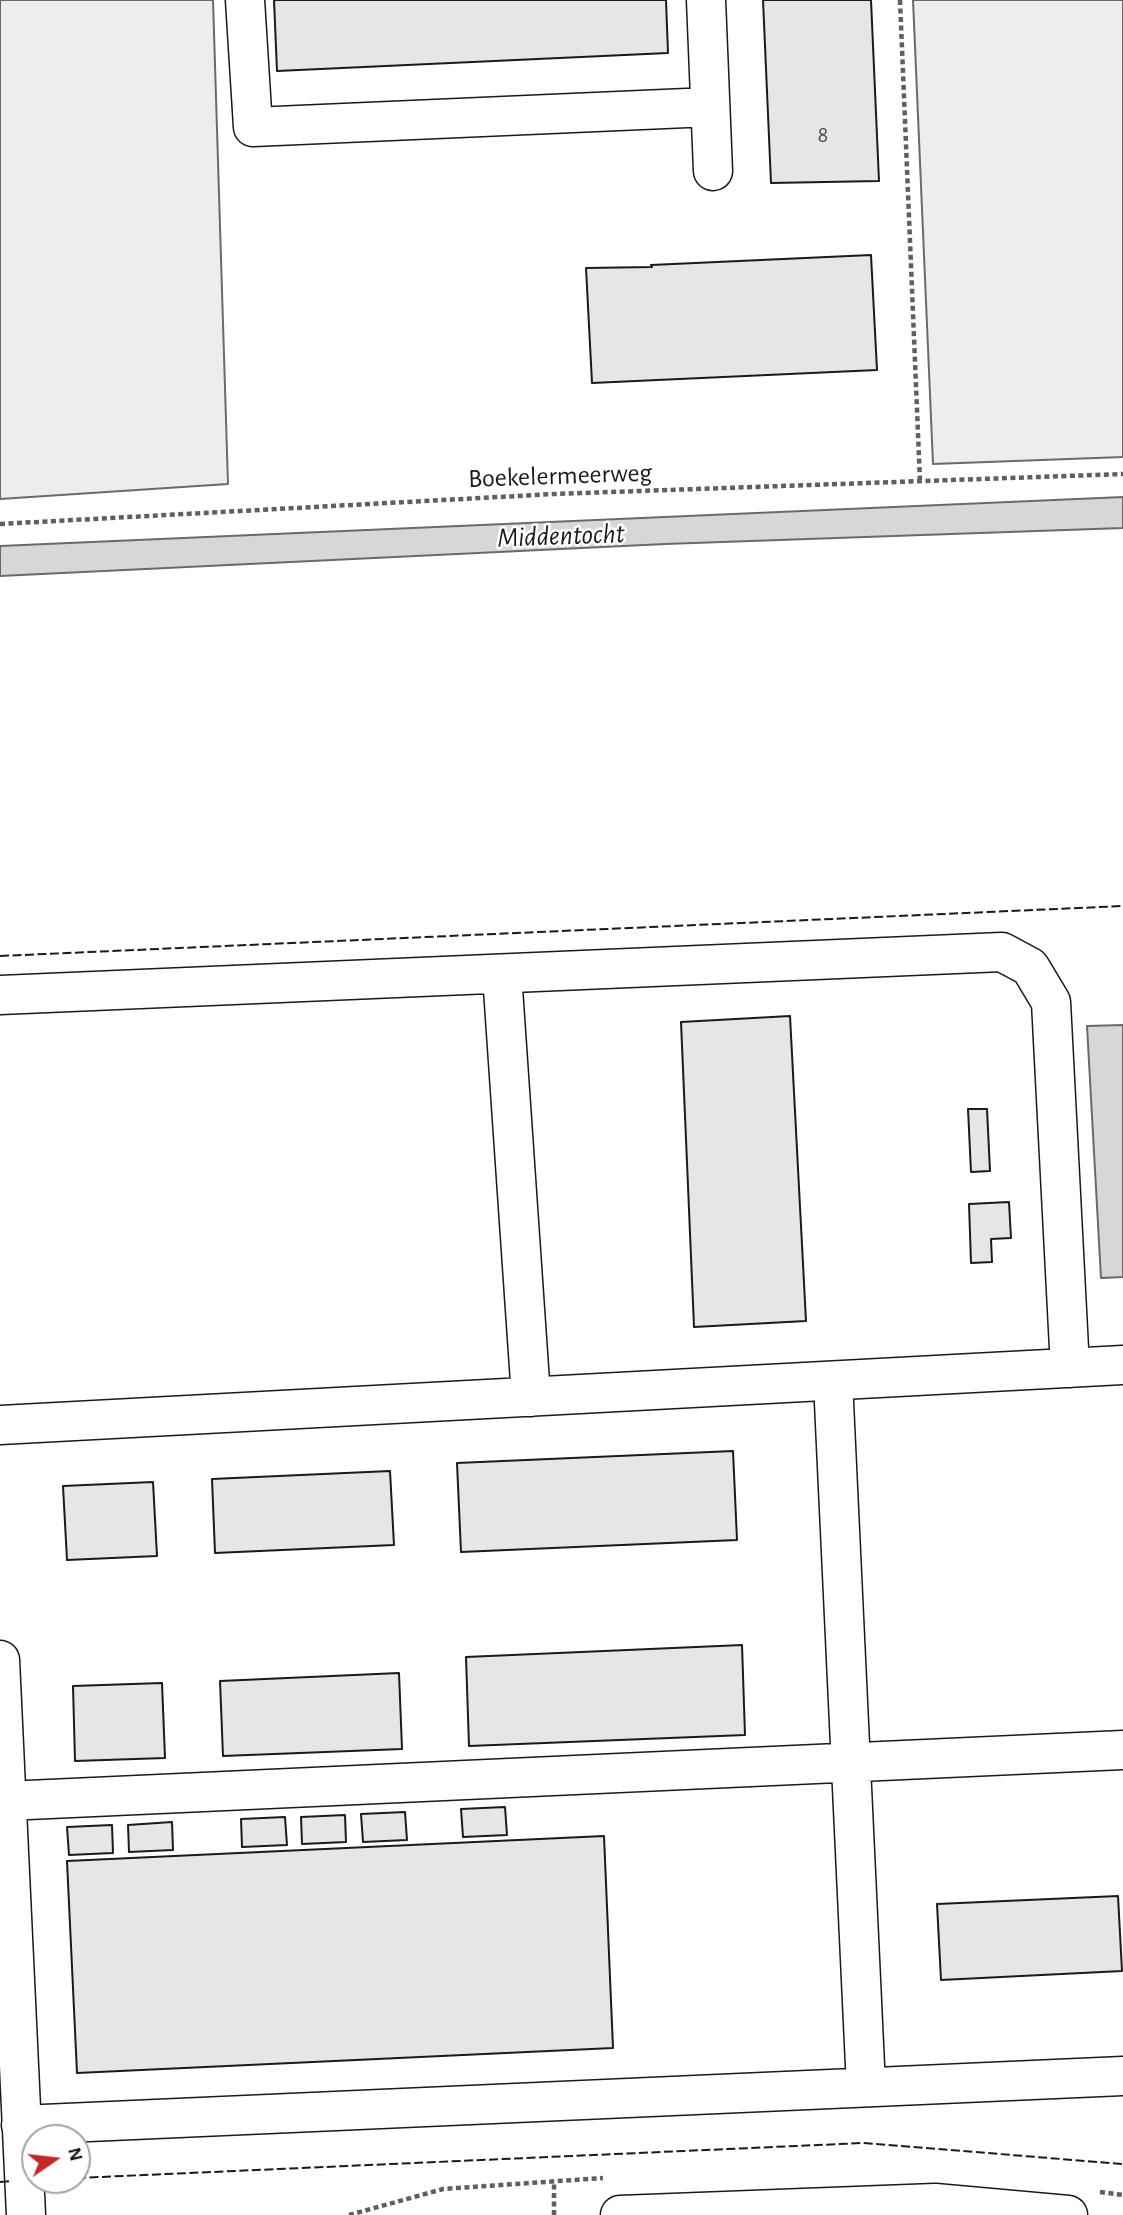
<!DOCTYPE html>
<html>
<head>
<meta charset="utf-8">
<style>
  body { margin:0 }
  #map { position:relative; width:1123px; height:2215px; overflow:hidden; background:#fff; font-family:"Alegreya Sans",sans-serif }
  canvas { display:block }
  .north { position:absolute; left:21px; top:2124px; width:70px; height:70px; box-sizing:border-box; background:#fff; border:2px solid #a3a3a3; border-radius:50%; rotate:76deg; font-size:19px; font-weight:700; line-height:28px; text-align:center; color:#1a1a1a }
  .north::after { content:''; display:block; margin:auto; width:24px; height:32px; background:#c62828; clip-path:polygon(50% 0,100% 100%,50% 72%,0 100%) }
</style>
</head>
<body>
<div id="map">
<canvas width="1123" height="2215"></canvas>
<div class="north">N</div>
</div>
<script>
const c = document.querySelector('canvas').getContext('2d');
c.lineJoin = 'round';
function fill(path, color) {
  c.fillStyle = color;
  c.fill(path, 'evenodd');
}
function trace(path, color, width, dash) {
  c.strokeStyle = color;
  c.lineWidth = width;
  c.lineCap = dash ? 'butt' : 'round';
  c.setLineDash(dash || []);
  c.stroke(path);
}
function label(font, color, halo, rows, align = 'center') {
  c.font = font + ' "Alegreya Sans",sans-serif';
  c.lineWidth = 5;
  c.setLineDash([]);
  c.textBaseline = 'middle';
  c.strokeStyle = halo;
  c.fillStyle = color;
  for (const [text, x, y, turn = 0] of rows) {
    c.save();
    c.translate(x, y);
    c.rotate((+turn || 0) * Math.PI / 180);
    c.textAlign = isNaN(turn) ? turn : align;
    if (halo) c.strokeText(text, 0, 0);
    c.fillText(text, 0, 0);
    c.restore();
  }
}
const built = new Path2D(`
  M0,0h213l15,484 -228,15z
  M913,0h210v457l-190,7z`);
const water = new Path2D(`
  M1123,497v31l-458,16 -665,32v-30z
  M1123,1025v252l-22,1 -14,-252z`);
const building = new Path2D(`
  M274,0h392l2,53 -391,18z
  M763,0h108l8,181 -108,2z
  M871,255l6,115 -285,13 -6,-115 66,-1 -1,-2z
  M790,1016l16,305 -112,6 -13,-305z
  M968,1109h19l3,62 -19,1z
  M1009,1202l2,36 -20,1 1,23 -21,1 -2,-59z
  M733,1451l4,89 -276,12 -4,-89z
  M390,1471l4,74 -179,8 -3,-74z
  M153,1482l4,74 -90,4 -4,-74z
  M742,1645l3,90 -276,11 -3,-89z
  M399,1673l3,76 -179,7 -3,-75z
  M162,1683l3,75 -90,3 -2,-75z
  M505,1807l2,28 -44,2 -2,-28z
  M405,1812l2,28 -44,2 -2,-28z
  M345,1815l1,27 -44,2 -1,-27z
  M285,1817l2,28 -45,2 -1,-28z
  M172,1822l1,28 -44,2 -1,-27z
  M112,1825l1,28 -44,2 -2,-28z
  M604,1836l9,212 -536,25 -10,-212z
  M1118,1896l4,75 -181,9 -4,-76z`);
const path = new Path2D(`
  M900,0l20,482
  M0,524l554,-30 569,-20
  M1100,2192l23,3
  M349,2215l94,-26 160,-11
  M554,2215v-34`);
const minor = new Path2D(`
  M245,0l8,127 457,-20
  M706,0l7,171
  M502,974l29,423
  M0,995l1002,-43 28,15 21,35 19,366
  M833,1381l33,706
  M0,1425l1123,-60
  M0,1660l26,555
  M6,1801l1117,-51
  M21,2125l1102,-49
  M620,2215l315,-12 133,12`);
const fence = new Path2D(`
  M0,956l1123,-50
  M77,2178l786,-35 260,21
  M0,2182l11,-1`);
const numberNames = [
  ["8",823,135]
];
const streetNames = [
  ["Boekelermeerweg",560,476,-2]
];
const waterNames = [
  ["Middentocht",561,536,-2]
];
fill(built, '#ededed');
trace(built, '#6a6a6a', 2);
fill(water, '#d7d7d7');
trace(water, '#6a6a6a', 2);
fill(building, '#e6e6e6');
trace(building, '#1a1a1a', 2);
trace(minor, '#1a1a1a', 41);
trace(path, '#5f5f5f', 4.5, [5, 3.5]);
trace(minor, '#fff', 38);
trace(fence, '#1a1a1a', 2, [9, 3.5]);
label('23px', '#4d4d4d', null, numberNames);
label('26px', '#1a1a1a', '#fff', streetNames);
label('italic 28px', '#1a1a1a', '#fff', waterNames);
</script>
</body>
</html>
